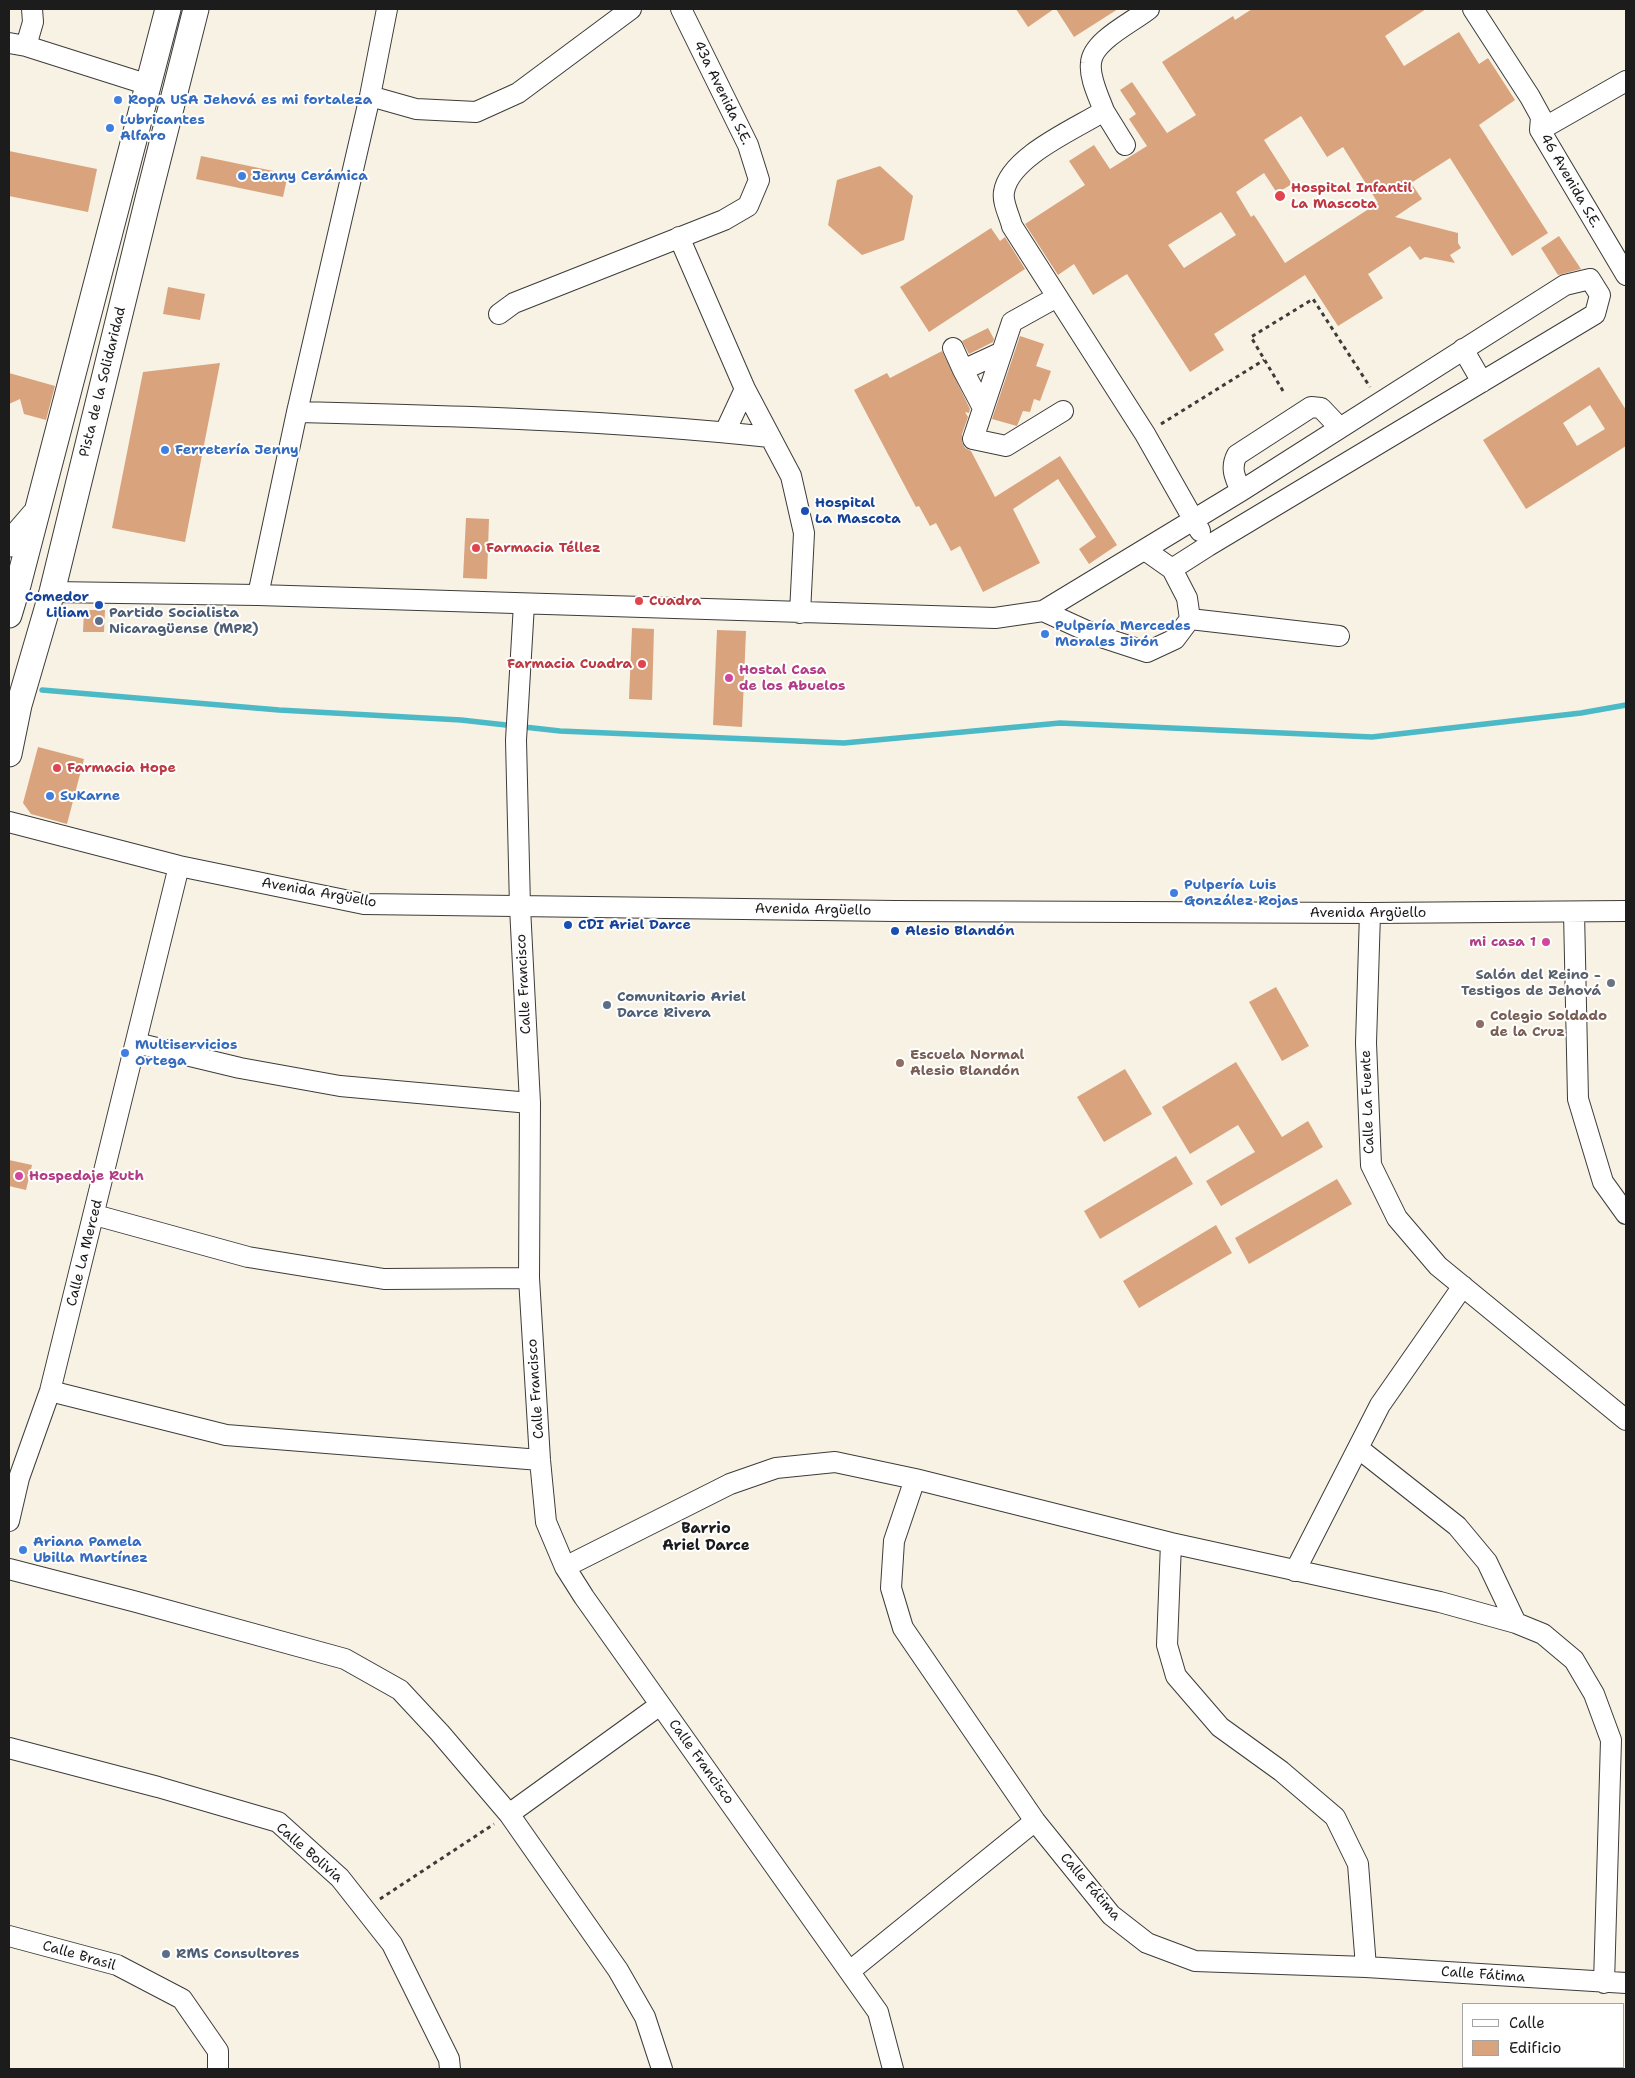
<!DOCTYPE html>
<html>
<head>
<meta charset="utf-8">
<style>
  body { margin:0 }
  #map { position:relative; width:1635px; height:2078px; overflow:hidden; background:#f7f2e3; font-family:"Shantell Sans",sans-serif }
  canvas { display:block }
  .frame { position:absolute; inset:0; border:10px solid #1c1c1c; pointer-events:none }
  .legend { position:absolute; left:1462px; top:2003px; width:162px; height:65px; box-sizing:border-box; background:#fff; border:1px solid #a4a4a4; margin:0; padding:6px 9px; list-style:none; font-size:15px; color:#1c1c1c }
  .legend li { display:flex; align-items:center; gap:10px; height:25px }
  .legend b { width:25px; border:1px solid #a4a4a4 }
</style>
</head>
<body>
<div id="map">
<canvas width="1635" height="2078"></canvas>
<div class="frame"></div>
<ul class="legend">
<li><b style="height:6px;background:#fff"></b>Calle</li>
<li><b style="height:14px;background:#d9a37e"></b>Edificio</li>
</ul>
</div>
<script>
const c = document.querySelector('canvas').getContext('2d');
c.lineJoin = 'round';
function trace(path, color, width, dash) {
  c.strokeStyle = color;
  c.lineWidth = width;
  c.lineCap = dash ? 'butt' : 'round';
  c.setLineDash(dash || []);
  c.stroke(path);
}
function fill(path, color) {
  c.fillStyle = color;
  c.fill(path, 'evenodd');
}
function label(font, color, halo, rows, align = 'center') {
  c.font = font + ' "Shantell Sans",sans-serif';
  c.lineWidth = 4;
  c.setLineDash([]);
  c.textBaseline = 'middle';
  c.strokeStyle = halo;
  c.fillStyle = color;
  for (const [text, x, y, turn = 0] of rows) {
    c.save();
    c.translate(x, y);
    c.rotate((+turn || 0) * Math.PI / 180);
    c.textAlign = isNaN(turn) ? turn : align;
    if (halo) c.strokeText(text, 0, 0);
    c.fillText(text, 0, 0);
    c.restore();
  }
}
const stream = new Path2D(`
  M42,690l237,20 182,10 99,11 284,12 216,-20 312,14 209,-24 45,-8`);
const building = new Path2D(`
  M1016,9h38l-26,18z
  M1056,9h62l-44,28z
  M1252,9h174l-41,27 19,30 55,-34 20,32 9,-6 27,42 -36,25 69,108 -36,23 -62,-98 -39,25 11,16 -27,18 63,16v10l3,5 -11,7 5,8 -30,-6 -5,3 -10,-14 -42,28 15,24 -45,28 -33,-51 -91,59 10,16 -34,22 -63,-98 -34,21 -19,-31 -16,11 -33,-51 60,-39 -16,-24 25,-16 16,24 37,-23 -18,-27 7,-5 -16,-24 12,-8 35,51 29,-18 -34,-53 71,-46 2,4zM1301,116l26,41 16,-10 35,56 -93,60 -27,-42 -4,-6 -3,2 -15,-25 28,-19 13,20 15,-9 -28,-44zM1221,212l15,23 -52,33 -16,-23z
  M9,151l88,18 -9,43 -79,-16z
  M201,156l87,18 -5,23 -87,-18z
  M880,166l33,30 -9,44 -42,15 -34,-30 9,-45z
  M991,228l9,13 5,-4 20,32 -96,63 -29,-45z
  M1559,236l22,33 -23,6 -17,-27z
  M168,287l37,7 -5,26 -37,-6z
  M988,328l6,11 -1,3 -24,12 -7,-13z
  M1020,336l24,8 -8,22 15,5 -11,30 -6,-2 -4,13 -7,-1 -6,15 -25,-7z
  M942,351l28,58 -1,4 -4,-1 3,5 -6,17v8l3,6 6,3 24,46 65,-41 57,89 -28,19 -10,-15 17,-12 -38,-58 -45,30 27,54 -57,29 -23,-46 -9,5 -15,-28 -6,3 -11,-20 -3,1 -62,-117 33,-17 3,5z
  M220,363l-35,179 -73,-14 31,-156z
  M1599,367l27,43v36l-100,63 -43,-69zM1590,405l15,24 -28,17 -14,-23z
  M9,373l46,13 -9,34 -22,-6 -4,-15 -11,5z
  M466,518l23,1 -2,60 -24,-1z
  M84,610h21l-1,22h-21z
  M632,628l22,1 -2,71 -23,-1z
  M717,630l29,1 -4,96 -29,-2z
  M38,747l46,12 -17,65 -36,-10 -8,-11z
  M1276,987l33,59 -27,15 -33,-59z
  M1236,1062l46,75 26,-16 15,26 -102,59 -15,-25 49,-29 -17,-27 -48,29 -28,-47z
  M1125,1069l27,45 -48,28 -27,-45z
  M1176,1156l17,28 -93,55 -16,-28z
  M9,1160l23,5 -6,25 -17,-4z
  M1337,1179l15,25 -103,60 -14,-26z
  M1216,1225l16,28 -93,55 -16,-27z`);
const path = new Path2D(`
  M1283,391l-32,-54 62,-38 57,88
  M1161,424l103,-64
  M380,1899l114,-75`);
const minor = new Path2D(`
  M1473,9l57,88 11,20 -1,13 86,145
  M9,43l17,3 123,39
  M26,46l7,-24 -1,-13
  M370,96l46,13 60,3 42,-19 113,-84
  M1104,111c-5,-14 -15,-33 -13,-48 1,-22 42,-41 58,-54
  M1540,130l86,-49
  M1125,145l-21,-34c-29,18 -95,46 -100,81 -2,10 6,25 8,34l133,208 55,97
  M679,237l66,152 46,87 13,57 -4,80
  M1057,297l-45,25 -39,117 33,7 57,-35
  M499,314l15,-11 210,-83 24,-14 11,-26 -11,-35 -67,-136
  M953,348l10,22 39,-18
  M1463,349l19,33
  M963,370l20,38
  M297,412c157,4 316,8 473,25
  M725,432l20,-43
  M1241,491c-6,-13 -11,-23 -4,-36l74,-48 10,1 19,20
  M52,592l206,3 737,23 48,-7 198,-120 324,-206 25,-6 10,16 -5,19 -387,232 -36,23
  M258,595l39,-183 73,-316 17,-87
  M524,604l-8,136 4,167 10,196 -1,175 11,182 6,62 19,45 19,30 294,415 15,57
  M1043,611l55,25 49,16 28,-13 15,-20 -3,-21 -15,-29 -27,-19
  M1190,619l149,17
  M9,822l170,44 185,38 531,7 475,2 256,-2
  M1574,912l4,187 25,83 23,32
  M1370,913l-4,130 5,122 26,53 41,48 188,154
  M136,1043l104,25 100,18 190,17
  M95,1215l153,42 136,22 145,-1
  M50,1391l176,44 314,25
  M1358,1448l99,78 30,36 29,61
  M915,1479l-21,62 -3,47 12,40 132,193 76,94 36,28 48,18 171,6 260,16
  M9,1521l10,-43 31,-87 129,-525
  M1171,1543l-4,102 9,31 44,51 61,44 54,46 23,47 8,103
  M565,1567l165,-83 46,-16 59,-6 80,17 256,64 269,59 76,21 27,11 31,26 20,34 17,46 -7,243
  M9,1569l124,32 212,58 55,31 40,43 69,81 109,156 27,47 17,52
  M1295,1571l85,-166 83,-119
  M9,1748l149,39 120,35 62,56 52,66 57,115 1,10
  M509,1814l151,-109
  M9,1936l108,29 65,34 36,52v18
  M850,1971l185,-150`);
const major = new Path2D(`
  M9,544l25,-29
  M9,615l9,-30 150,-576
  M9,754l10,-49 33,-113 96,-393 48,-190`);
const markers = [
  [118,100,5,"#3f7fe0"],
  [110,128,5,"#3f7fe0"],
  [242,176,5,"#3f7fe0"],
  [1280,196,6,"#e0444e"],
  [165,450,5,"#3f7fe0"],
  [805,511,5,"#1a4fb4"],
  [476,548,5,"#e0444e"],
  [639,601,5,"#e0444e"],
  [99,605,5,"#1a4fb4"],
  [99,621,5,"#5c6f8a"],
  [1045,634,5,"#3f7fe0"],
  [642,664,5,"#e0444e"],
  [729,678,5,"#d1479c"],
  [57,768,5,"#e0444e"],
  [50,796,5,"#3f7fe0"],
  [1174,893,5,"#3f7fe0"],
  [568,925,5,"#1a4fb4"],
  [895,931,5,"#1a4fb4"],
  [1546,942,5,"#d1479c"],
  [1611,983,5,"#6b7280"],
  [607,1005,5,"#5c6f8a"],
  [1480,1024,5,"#8d6e63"],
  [125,1053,5,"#3f7fe0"],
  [900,1063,5,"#8d6e63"],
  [19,1176,5,"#d1479c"],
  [23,1550,5,"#3f7fe0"],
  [166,1954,5,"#5c6f8a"]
];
const streetNames = [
  ["43a Avenida S.E.",722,93,64],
  ["46 Avenida S.E.",1570,181,60],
  ["Pista de la Solidaridad",103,382,-76],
  ["Avenida Argüello",319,893,10],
  ["Avenida Argüello",813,910,1],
  ["Avenida Argüello",1368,913],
  ["Calle Francisco",524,984,-93],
  ["Calle La Fuente",1368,1102,-92],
  ["Calle La Merced",85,1253,-76],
  ["Calle Francisco",536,1389,-94],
  ["Calle Francisco",701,1762,54],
  ["Calle Bolivia",309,1853,41],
  ["Calle Fátima",1090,1887,49],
  ["Calle Brasil",79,1956,16],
  ["Calle Fátima",1483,1975,4]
];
const shopNames = [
  ["Ropa USA Jehová es mi fortaleza",128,100],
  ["Lubricantes",120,120],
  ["Alfaro",120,136],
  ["Jenny Cerámica",252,176],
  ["Ferretería Jenny",175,450],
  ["Pulpería Mercedes",1055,626],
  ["Morales Jirón",1055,642],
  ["SuKarne",60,796],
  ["Pulpería Luis",1184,885],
  ["González Rojas",1184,901],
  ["Multiservicios",135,1045],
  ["Ortega",135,1061],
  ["Ariana Pamela",33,1542],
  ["Ubilla Martínez",33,1558]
];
const healthNames = [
  ["Hospital Infantil",1291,188],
  ["La Mascota",1291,204],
  ["Farmacia Téllez",486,548],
  ["Cuadra",649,601],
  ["Farmacia Cuadra",632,664,"right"],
  ["Farmacia Hope",67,768]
];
const transitNames = [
  ["Hospital",815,503],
  ["La Mascota",815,519],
  ["Comedor",89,597,"right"],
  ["Liliam",89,613,"right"],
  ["CDI Ariel Darce",578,925],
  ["Alesio Blandón",905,931]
];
const serviceNames = [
  ["Partido Socialista",109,613],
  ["Nicaragüense (MPR)",109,629],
  ["Comunitario Ariel",617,997],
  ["Darce Rivera",617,1013],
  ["RMS Consultores",176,1954]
];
const hotelNames = [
  ["Hostal Casa",739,670],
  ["de los Abuelos",739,686],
  ["mi casa 1",1536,942,"right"],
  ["Hospedaje Ruth",29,1176]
];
const worshipNames = [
  ["Salón del Reino -",1601,975],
  ["Testigos de Jehová",1601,991]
];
const educationNames = [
  ["Colegio Soldado",1490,1016],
  ["de la Cruz",1490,1032],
  ["Escuela Normal",910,1055],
  ["Alesio Blandón",910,1071]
];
const neighbourhoodNames = [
  ["Barrio",706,1529],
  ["Ariel Darce",706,1546]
];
trace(stream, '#4bb9c6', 5.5);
fill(building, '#d9a37e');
trace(minor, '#3d3c3a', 22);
trace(major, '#3d3c3a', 27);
trace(path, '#3d3c3a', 3, [4, 4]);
trace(minor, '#fff', 20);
trace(major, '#fff', 25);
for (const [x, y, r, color] of markers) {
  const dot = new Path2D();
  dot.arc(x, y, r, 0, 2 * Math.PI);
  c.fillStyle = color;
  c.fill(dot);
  trace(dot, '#fff', 2);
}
label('14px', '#1c1c1c', '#fff', streetNames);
label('bold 14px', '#366cbe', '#fff', shopNames, 'left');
label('bold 14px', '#be3a42', '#fff', healthNames, 'left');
label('bold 14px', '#164399', '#fff', transitNames, 'left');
label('bold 14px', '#4e5e75', '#fff', serviceNames, 'left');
label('bold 14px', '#b23c85', '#fff', hotelNames, 'left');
label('bold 14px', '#5b616d', '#fff', worshipNames, 'right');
label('bold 14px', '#785e54', '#fff', educationNames, 'left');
label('bold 15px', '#1c1c1c', '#fff', neighbourhoodNames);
</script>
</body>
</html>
